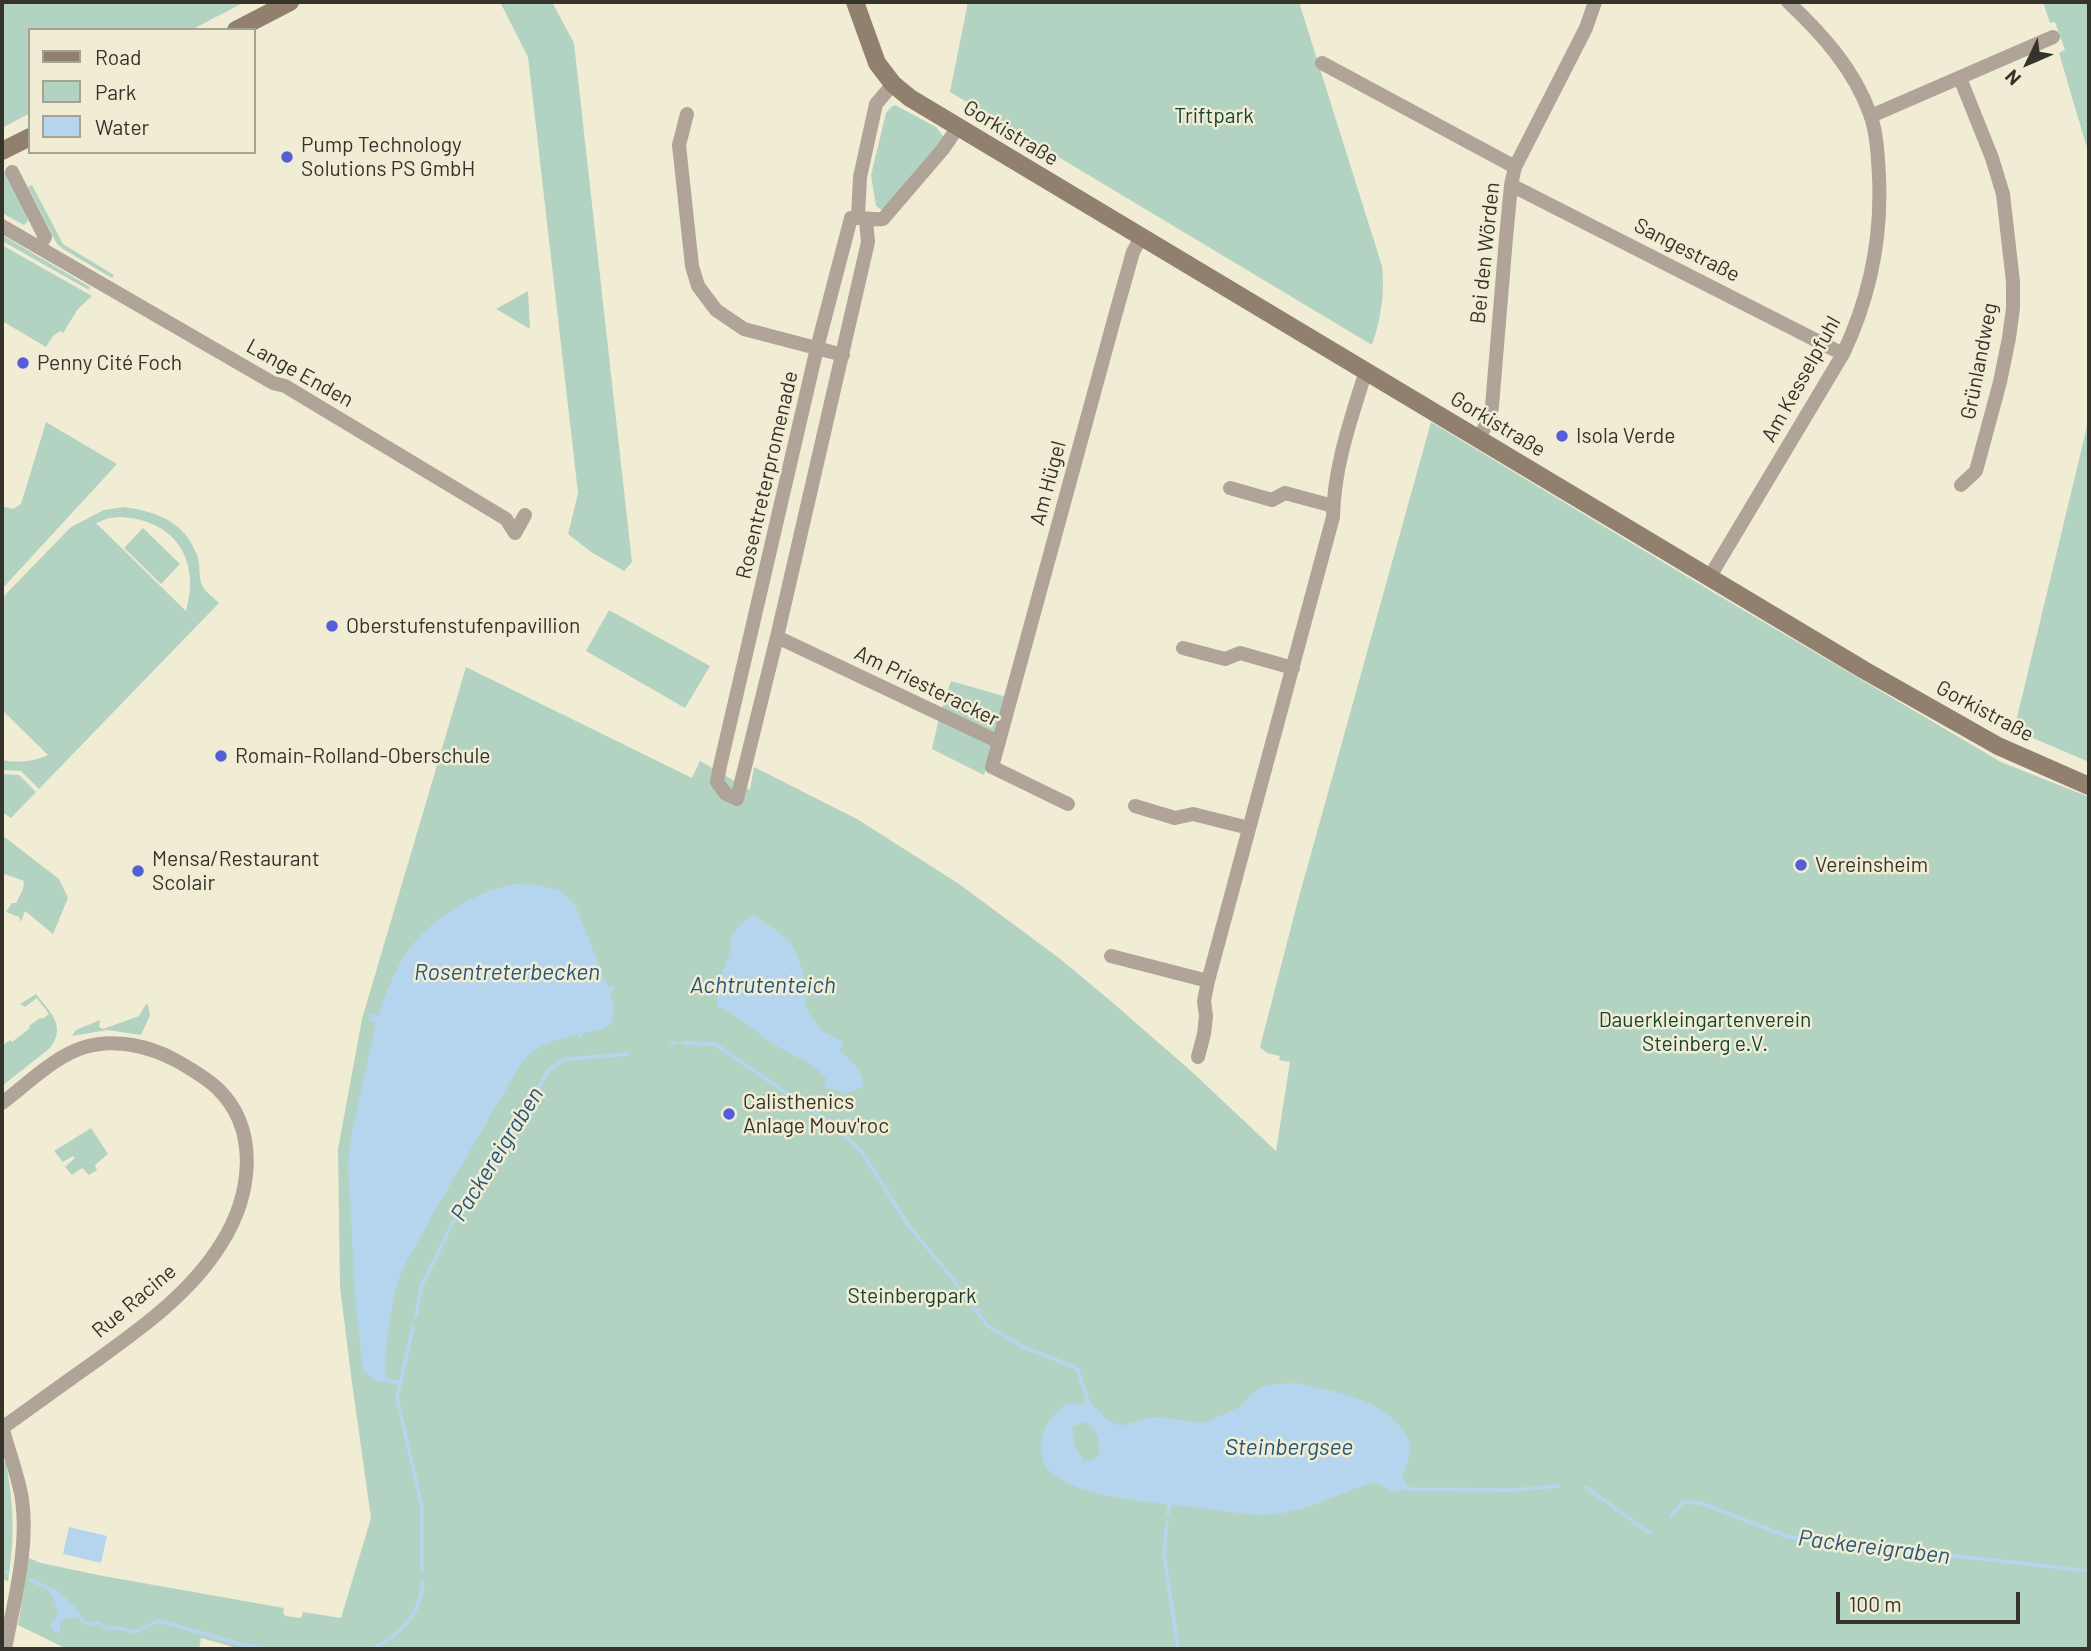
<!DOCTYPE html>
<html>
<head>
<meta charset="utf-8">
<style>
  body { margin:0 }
  #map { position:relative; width:2091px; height:1651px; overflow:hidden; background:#f1edd5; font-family:Barlow,sans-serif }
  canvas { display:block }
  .frame { position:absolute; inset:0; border:4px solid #35332a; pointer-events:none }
  .legend { position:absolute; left:28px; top:28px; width:228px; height:126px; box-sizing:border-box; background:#f1edd5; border:2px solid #a6a391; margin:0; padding:9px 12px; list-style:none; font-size:21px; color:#35332a }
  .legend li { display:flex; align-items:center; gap:14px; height:35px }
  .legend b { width:35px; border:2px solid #a6a391 }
  .north { position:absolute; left:1993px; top:28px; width:70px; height:70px; -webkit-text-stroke:5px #f1edd5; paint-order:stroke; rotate:226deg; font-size:19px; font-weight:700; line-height:28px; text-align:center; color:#35332a }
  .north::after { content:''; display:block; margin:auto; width:24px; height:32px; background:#35332a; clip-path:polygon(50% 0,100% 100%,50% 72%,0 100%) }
  .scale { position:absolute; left:1836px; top:1592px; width:184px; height:32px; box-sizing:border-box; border:4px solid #35332a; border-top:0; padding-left:9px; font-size:21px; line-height:24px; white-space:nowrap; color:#35332a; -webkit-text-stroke:5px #f1edd5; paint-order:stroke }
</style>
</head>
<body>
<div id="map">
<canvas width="2091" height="1651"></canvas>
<div class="frame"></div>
<ul class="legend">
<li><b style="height:9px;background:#92806f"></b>Road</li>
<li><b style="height:19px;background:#b3d3c2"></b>Park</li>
<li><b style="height:19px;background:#b5d5ee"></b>Water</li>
</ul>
<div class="north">N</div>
<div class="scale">100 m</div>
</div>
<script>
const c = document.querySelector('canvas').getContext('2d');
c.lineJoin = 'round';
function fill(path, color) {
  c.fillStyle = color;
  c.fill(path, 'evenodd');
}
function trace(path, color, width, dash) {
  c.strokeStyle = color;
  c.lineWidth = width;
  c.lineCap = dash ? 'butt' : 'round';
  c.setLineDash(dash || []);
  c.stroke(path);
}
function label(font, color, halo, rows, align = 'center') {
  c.font = font + ' Barlow,sans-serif';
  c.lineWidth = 5;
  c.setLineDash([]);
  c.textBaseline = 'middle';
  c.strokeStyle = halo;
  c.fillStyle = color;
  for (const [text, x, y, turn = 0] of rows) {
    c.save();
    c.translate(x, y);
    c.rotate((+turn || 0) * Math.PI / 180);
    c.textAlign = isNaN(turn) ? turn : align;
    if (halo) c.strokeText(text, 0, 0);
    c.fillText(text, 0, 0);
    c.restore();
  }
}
const green = new Path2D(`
  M2,2h243l-54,28h-161v83l-28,15z
  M500,2h52l22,41 58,519 -8,9 -33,-19 -23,-18 10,-41 -50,-436z
  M968,2h331l83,264c3,28 -1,52 -10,79l-422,-253z
  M2043,2h46v153l-30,-102 6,-3 -10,-28 -5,1z
  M895,105l41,22 7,9v5l-60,70 -7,-5 -5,-31 15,-62 5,-6z
  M3,169l24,47 1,5 -4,4 -22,-12v-43z
  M32,185l31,59 51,31 -2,3 -49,-29 -6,-5 -29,-57z
  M2,235l88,52 -1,3 -87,-49z
  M2,245l90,51 -14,13 -15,24 -3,-2 -7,5 -7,11 -44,-26z
  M528,291l2,38 -34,-20z
  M2089,418v344l-75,-32z
  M46,422l71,42 -115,125v-83l11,3 8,-5z
  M1431,422l280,169 290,171 88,35v852h-1849l-39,-11 -2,11h-132l-49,-24 11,-67 12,5 62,13 181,32 -1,5 3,3 14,2 2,-2 1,-4 38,6 30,-100 -19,-135 -12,-96 -2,-138 24,-130 104,-352 226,111 8,-17 50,29 4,-23 103,52 102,65 100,74 54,45 77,67 86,81 14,-89 -11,-2 1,-4 -13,-3 -7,-6 37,-143z
  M124,507c33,5 60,14 73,48 4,10 1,24 6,32 4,6 11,11 16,16l-180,186 -18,-18 -19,-1v-10c16,3 30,2 46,-5l-46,-45v-112l69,-71 33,-17zM121,517c54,3 80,43 65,94l-90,-88 13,-5z
  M143,528l37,36 -19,20 -37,-36z
  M609,610l101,56 -25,42 -99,-57z
  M951,681l56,16 -23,78 -52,-26 8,-35z
  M2,774l17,1 17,17 -25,26 -9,-6z
  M2,835l57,44 9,19 -15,36 -28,-23 -4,11 -2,-5 -13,-5 6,-9h4l7,-14 1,-8 -22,-8z
  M36,994c14,18 31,32 14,54l-48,38v-40l8,-6 2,2 18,-14 -1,-2 11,-8 2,1 7,-5 -12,-16 -12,9 -5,-3z
  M146,1004l2,1 2,10 -9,20 -34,-5 -35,6 4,-6 24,-10 -1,7 4,2 36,-13z
  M91,1128l17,26 -13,11 2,5 -8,5 -7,-7 -10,7 -7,-8 10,-9 -2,-2 -10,6 -9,-11z
  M2,1462h4c8,46 9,73 2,119l-6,-2z`);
const water = new Path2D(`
  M516,884l22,1 19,5 2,-3 2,1 -1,3 12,10 5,8 30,77h6l1,3 -4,4 4,13 -2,17c-8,8 -19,8 -31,10l1,5h-3l-1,-4c-26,8 -36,7 -56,28l-92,157c-11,24 -28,44 -34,69 -6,23 -8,49 -11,72 -1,8 2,14 0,22l-11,-2 -11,-9 -8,-75 -7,-134 3,-24 25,-115 -7,-3 1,-6 8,2c7,-22 16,-44 29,-64 24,-34 69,-61 109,-68z
  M753,915c9,6 19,12 28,19 20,17 27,49 24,73l16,24 23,11 -5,10c12,6 24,21 25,34l-19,8 -21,-7 2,-9c-19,-20 -34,-21 -55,-36 -18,-12 -33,-27 -54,-36l1,-21 13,-36 -1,-11 9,-12z
  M1295,1383c36,8 86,14 108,48 3,5 7,9 7,14 1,11 -4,22 -8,32l7,12 -16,3 -17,-9 -9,1c-29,11 -59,26 -91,30 -25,3 -65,-5 -91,-8 -36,-4 -112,-9 -137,-37 -5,-6 -6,-13 -7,-20 -1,-10 3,-22 10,-30 9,-11 15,-19 30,-14l4,-2 1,-6 17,19 16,10 36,-9 48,6 37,-16 14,-15 13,-7zM1083,1422l10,5 6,15v14l-14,6 -11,-17 -2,-18z
  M69,1527l38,9 -6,27 -38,-9z
  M45,1587c16,6 26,18 35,31 -8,0 -16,-2 -20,7v7l-2,1 -5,-2 -3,-6c2,-3 6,-6 7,-10 2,-8 -6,-23 -12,-28z`);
const stream = new Path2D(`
  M671,1043h5
  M683,1043l32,1 122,84 25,24 46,73 40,48 40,53 35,21 54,21 11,32
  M416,1315l6,-30 36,-73 5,-8 8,-2 78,-132 16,-11 64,-5
  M413,1327l-16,71 25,109v65
  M382,1378l18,5
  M1407,1487l2,2 104,1 45,-4
  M1586,1487l62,45 4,1
  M1168,1514l2,-12
  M1671,1516l12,-14 18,1 88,34 300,34
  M1167,1523l-3,30 14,96
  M2,1571l5,2
  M30,1580l25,11 16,14 12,16 6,3 9,-1 9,6 10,-1 18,4 24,-11 81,23 26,5
  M372,1649c27,-13 49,-35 51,-66`);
const street = new Path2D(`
  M1322,63l193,104
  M1960,78l32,80 11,36 10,88v26l-4,30 -9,44 -24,89 -15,14
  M687,114l-8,31 13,121 6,20 18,24 28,19 99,26
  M1871,116l182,-79
  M12,172l33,65 -6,10
  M1511,185l332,169
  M858,217l2,-40 16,-73 17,-20
  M866,220l2,22 -91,395 -40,162 -11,-5 -9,-12 3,-16 97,-418 34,-130c11,-1 21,2 32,1l60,-70 15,-22
  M2,226l271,157 12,3 221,133 9,14 10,-18
  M1478,439l12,-21 2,-12 14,-168 5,-53 4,-18 71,-139 9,-26
  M1230,488l42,12 13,-7 48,13
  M1709,578l134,-224c27,-57 39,-114 36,-177 -1,-20 -2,-44 -9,-63 -16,-45 -48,-80 -82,-112
  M777,637l222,105
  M1183,648l42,11 15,-6 53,15
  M1068,804l-76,-37 123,-451 18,-64 8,-15
  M1135,806l40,12 18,-4 56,14
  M1111,956l97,25
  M1198,1057l6,-23 2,-18 -2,-15 4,-20 125,-464c1,-48 16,-92 30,-137l4,-8
  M2,1103c24,-18 54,-48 83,-56 30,-9 65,-1 92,14 14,8 28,16 40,27 44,42 34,109 4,156 -31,50 -81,85 -128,119 -30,21 -60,43 -91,65
  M2,1426c6,24 16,49 20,73 7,49 -8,102 -17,150`);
const secondary = new Path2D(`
  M855,2l22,61 16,21 17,14 954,572 134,76 91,40
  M236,30l54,-28
  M2,151l28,-14`);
const markers = [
  [287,157,7,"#545fd6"],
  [23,363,7,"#545fd6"],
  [1562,436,7,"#545fd6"],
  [332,626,7,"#545fd6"],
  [221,756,7,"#545fd6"],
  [1801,865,7,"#545fd6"],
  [138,871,7,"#545fd6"],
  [729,1114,7,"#545fd6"]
];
const parkNames = [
  ["Triftpark",1214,116],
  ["Dauerkleingartenverein",1705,1020],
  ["Steinberg e.V.",1705,1044],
  ["Steinbergpark",912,1296]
];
const streetNames = [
  ["Gorkistraße",1011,133,31],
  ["Sangestraße",1687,250,27],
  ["Bei den Wörden",1485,253,-84],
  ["Grünlandweg",1979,361,-79],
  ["Lange Enden",300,373,29],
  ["Am Kesselpfuhl",1801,379,-61],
  ["Gorkistraße",1498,424,31],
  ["Rosentreterpromenade",767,475,-77],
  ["Am Hügel",1048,483,-75],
  ["Am Priesteracker",927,686,26],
  ["Gorkistraße",1985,711,28],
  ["Rue Racine",134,1301,-40]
];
const poiNames = [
  ["Pump Technology",301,145],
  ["Solutions PS GmbH",301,169],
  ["Penny Cité Foch",37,363],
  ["Isola Verde",1576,436],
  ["Oberstufenstufenpavillion",346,626],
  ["Romain-Rolland-Oberschule",235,756],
  ["Mensa/Restaurant",152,859],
  ["Scolair",152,883],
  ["Vereinsheim",1815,865],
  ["Calisthenics",743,1102],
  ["Anlage Mouv'roc",743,1126]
];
const waterNames = [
  ["Rosentreterbecken",507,972],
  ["Achtrutenteich",763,985],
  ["Packereigraben",497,1154,-58],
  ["Steinbergsee",1289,1447],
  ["Packereigraben",1874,1547,7]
];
fill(green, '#b3d3c2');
fill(water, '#b5d5ee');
trace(stream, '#b5d5ee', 3.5);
trace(street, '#b0a498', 14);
trace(secondary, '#92806f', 18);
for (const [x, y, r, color] of markers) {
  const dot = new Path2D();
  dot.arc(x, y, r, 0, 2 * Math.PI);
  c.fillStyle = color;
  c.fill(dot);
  trace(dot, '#f1edd5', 2.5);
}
label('21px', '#154531', '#f1edd5', parkNames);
label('21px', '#35332a', '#f1edd5', streetNames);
label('21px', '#35332a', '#f1edd5', poiNames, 'left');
label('italic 23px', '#26577b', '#f1edd5', waterNames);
</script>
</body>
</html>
